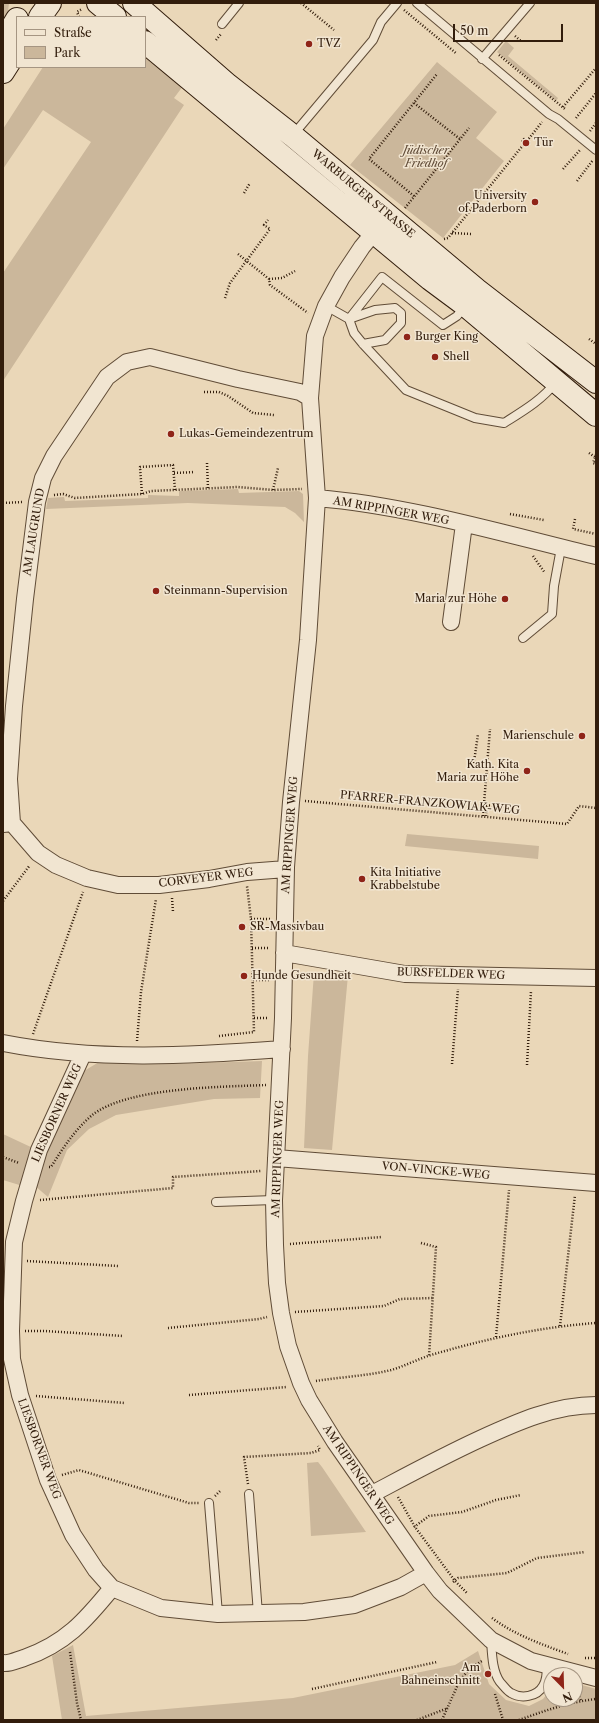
<!DOCTYPE html>
<html>
<head>
<meta charset="utf-8">
<style>
  body { margin:0 }
  #map { position:relative; width:599px; height:1723px; overflow:hidden; background:#ead7b8; font-family:"Libre Caslon Text",serif }
  canvas { display:block }
  .frame { position:absolute; inset:0; border:4px solid #321d0c; pointer-events:none }
  .legend { position:absolute; left:16px; top:16px; width:130px; height:52px; box-sizing:border-box; background:#f1e5d1; border:1px solid #a59582; margin:0; padding:5px 7px; list-style:none; font-size:12px; color:#321d0c }
  .legend li { display:flex; align-items:center; gap:8px; height:20px }
  .legend b { width:20px; border:1px solid #a59582 }
  .north { position:absolute; left:543px; top:1667px; width:40px; height:40px; box-sizing:border-box; background:#f1e5d1; border:1px solid #a59582; border-radius:50%; rotate:157deg; font-size:11px; font-weight:700; line-height:16px; text-align:center; color:#321d0c }
  .north::after { content:''; display:block; margin:auto; width:14px; height:18px; background:#8f2418; clip-path:polygon(50% 0,100% 100%,50% 72%,0 100%) }
  .scale { position:absolute; left:453px; top:24px; width:110px; height:18px; box-sizing:border-box; border:2px solid #321d0c; border-top:0; padding-left:5px; font-size:12px; line-height:14px; white-space:nowrap; color:#321d0c; -webkit-text-stroke:3px #f1e5d1; paint-order:stroke }
</style>
</head>
<body>
<div id="map">
<canvas width="599" height="1723"></canvas>
<div class="frame"></div>
<ul class="legend">
<li><b style="height:5px;background:#f1e5d1"></b>Straße</li>
<li><b style="height:11px;background:#cbb79b"></b>Park</li>
</ul>
<div class="north">N</div>
<div class="scale">50 m</div>
</div>
<script>
const c = document.querySelector('canvas').getContext('2d');
c.lineJoin = 'round';
function fill(path, color) {
  c.fillStyle = color;
  c.fill(path, 'evenodd');
}
function trace(path, color, width, dash) {
  c.strokeStyle = color;
  c.lineWidth = width;
  c.lineCap = dash ? 'butt' : 'round';
  c.setLineDash(dash || []);
  c.stroke(path);
}
function label(font, color, halo, rows, align = 'center') {
  c.font = font + ' "Libre Caslon Text",serif';
  c.lineWidth = 3;
  c.setLineDash([]);
  c.textBaseline = 'middle';
  c.strokeStyle = halo;
  c.fillStyle = color;
  for (const [text, x, y, turn = 0] of rows) {
    c.save();
    c.translate(x, y);
    c.rotate((+turn || 0) * Math.PI / 180);
    c.textAlign = isNaN(turn) ? turn : align;
    if (halo) c.strokeText(text, 0, 0);
    c.fillText(text, 0, 0);
    c.restore();
  }
}
const green = new Path2D(`
  M3,3h6l-2,18 -4,6z
  M506,41l8,7 -6,8 50,42 -2,3 -59,-49z
  M145,58l38,28 -9,12 10,7 -181,276v-108l88,-131 -48,-32 -40,59v-40l40,-62h102z
  M437,62l60,50 -21,26 28,23 -61,77 -93,-73z
  M238,489l1,4 60,-2 4,3 1,28 -9,-9 -10,-6 -97,-4 -142,6 2,-11 16,-1 1,4 83,-3v-3l31,1v-5z
  M407,834l132,12 -1,13 -133,-13z
  M314,973l34,2 -16,175 -28,-2 4,-92z
  M262,1061l-2,37 -46,1 -98,16 -27,14 -22,21 -19,47 -13,-11 11,-33 38,-82 15,-9 77,2z
  M3,1134l32,15 -9,38 -23,-7z
  M318,1462l4,5 44,65 -55,4 -4,-73z
  M73,1645l13,71 207,-18 162,-33 23,-14 11,33 17,16 23,6 14,-7 8,-10v10h24v-16l21,6v31h-534l-10,-64z`);
const path = new Path2D(`
  M301,3l33,27
  M404,10l53,44
  M79,17l-2,-5 5,-3
  M515,36l6,5
  M216,40l5,-6
  M499,55l66,54
  M414,103l46,36
  M563,107l33,-39
  M576,118l20,-25
  M590,131l6,-8
  M524,144l-2,-2 2,-3 3,2
  M563,169l17,-19
  M577,181l16,-21
  M244,193l6,-10
  M414,196l-45,-37 68,-85
  M405,208l64,-80
  M452,233l19,1
  M444,239l4,-1 76,-94 3,2 2,-3 -2,-2 15,-19
  M238,254l31,25 1,6 38,28
  M269,279l13,-1 13,-7
  M225,298l5,-15 40,-54 -6,-4 4,-5
  M589,339l7,5
  M204,392h15l9,4 25,17 21,2
  M589,453l6,4
  M596,455l-3,8 3,1
  M207,463l1,25
  M174,473l21,-1
  M273,490l5,-22
  M142,494l-2,-27 33,-2 2,25
  M54,495l9,-1 12,4 67,-4 9,-3 87,-4 35,3 29,-1
  M3,503l20,-1
  M510,514l34,6
  M575,519l-2,10 23,5
  M533,556l12,17
  M473,769l5,-35
  M305,801l262,23 12,-18 17,2
  M483,805l29,2
  M483,816l7,-87
  M486,816l1,-10
  M172,898l1,14
  M3,901l27,-36
  M251,919h20
  M252,948h18
  M253,980h16
  M254,1018h15
  M33,1034l50,-142
  M219,1036l35,-4 -3,-113 -4,-33
  M137,1041l4,-49 15,-93
  M452,1064l6,-75
  M527,1065l4,-74
  M3,1157l16,6
  M49,1167h2c12,-19 23,-36 40,-51 35,-29 130,-29 175,-31
  M40,1200l133,-12v-11l88,-6
  M421,1243l15,4 -7,109
  M290,1244l92,-7
  M27,1261l91,5
  M295,1312l89,-6 16,-7 33,-1
  M560,1326l15,-131
  M168,1328l91,-9 8,-2
  M25,1331h20l78,5
  M496,1337l13,-147
  M316,1381c24,-4 51,-5 75,-11 14,-4 27,-11 40,-15 54,-16 109,-28 165,-32
  M189,1395l98,-8
  M36,1396l89,7
  M62,1475l17,-5 110,33h10
  M248,1484l-4,-27 67,-4 9,-3 -2,-4
  M215,1496l5,-5
  M398,1497l17,30 40,54 12,12
  M414,1527l15,-11 33,-4 34,-12 25,-5
  M453,1582l5,-4 49,-5 30,-15 48,-6
  M492,1618c23,17 49,26 76,36
  M70,1652l7,51 4,17
  M585,1658h11
  M312,1689l125,-27
  M575,1693l3,1 3,7
  M495,1694l8,26
  M417,1720l31,-12
  M442,1720l17,-38 10,-13 13,-8
  M519,1720c25,-9 50,-18 77,-21`);
const lane = new Path2D(`
  M417,3l132,111 9,5 38,31
  M222,24l17,-21
  M482,59l48,-56
  M293,135l80,-95 8,-18 16,-19
  M326,306l23,13 26,-9 20,-2 6,5v10l-16,17 -22,4
  M465,306l-8,10 -14,9 -61,-48 -33,42 5,14 9,11 43,46 69,28 29,5c19,-12 38,-23 52,-41
  M523,638l29,-24 2,-28 7,-38
  M216,1202l58,-2
  M249,1494l9,120
  M209,1503l9,111
  M491,1640c1,13 1,31 9,42 3,3 7,9 11,11 10,6 26,4 32,-7 4,-6 4,-14 4,-21`);
const street = new Path2D(`
  M381,224l-19,23 -20,30 -16,29 -11,30 -5,62 7,100 -9,142 -17,162 -5,65 -3,151 -9,182 1,45 2,38 4,30 7,33 13,37 8,17 26,42 91,131 14,18 51,49 40,21 65,17
  M317,498c94,8 187,36 279,58
  M451,622l13,-98
  M12,823l-3,-44 5,-73 11,-107 12,-97 6,-24 11,-22 53,-79 20,-15 23,-5 88,22 62,13 10,6
  M3,824l9,-1 26,30 18,12 31,13 31,7h41l50,-6 38,-7 39,-3
  M284,953l121,21 191,4
  M3,1043c92,18 186,13 279,6
  M83,1054l-44,96 -15,51 -10,41 -3,89 1,28 8,36 28,85 25,55 23,35 16,18 49,20 57,6 86,-2 50,-7 47,-18 25,-14
  M276,1158l320,25
  M372,1494c36,-19 71,-38 108,-55 37,-17 75,-34 116,-34
  M3,1663c7,1 14,-3 21,-5 41,-14 61,-37 88,-70`);
const secondary = new Path2D(`
  M98,3l17,14
  M134,3l94,82 65,51 184,154 119,92
  M40,17l10,-14
  M3,42l14,-23
  M145,42l285,237 35,26 131,110
  M3,72l14,-22`);
const markers = [
  [309,44,4,"#8f2418"],
  [526,143,4,"#8f2418"],
  [535,202,4,"#8f2418"],
  [407,337,4,"#8f2418"],
  [435,357,4,"#8f2418"],
  [171,434,4,"#8f2418"],
  [156,591,4,"#8f2418"],
  [505,599,4,"#8f2418"],
  [582,736,4,"#8f2418"],
  [527,771,4,"#8f2418"],
  [362,879,4,"#8f2418"],
  [242,927,4,"#8f2418"],
  [244,976,4,"#8f2418"],
  [488,1674,4,"#8f2418"]
];
const poiNames = [
  ["TVZ",317,44],
  ["Tür",534,143],
  ["University",527,196,"right"],
  ["of Paderborn",527,209,"right"],
  ["Burger King",415,337],
  ["Shell",443,357],
  ["Lukas-Gemeindezentrum",179,434],
  ["Steinmann-Supervision",164,591],
  ["Maria zur Höhe",497,599,"right"],
  ["Marienschule",574,736,"right"],
  ["Kath. Kita",519,765,"right"],
  ["Maria zur Höhe",519,778,"right"],
  ["Kita Initiative",370,873],
  ["Krabbelstube",370,886],
  ["SR-Massivbau",250,927],
  ["Hunde Gesundheit",252,976],
  ["Am",480,1668,"right"],
  ["Bahneinschnitt",480,1681,"right"]
];
const parkNames = [
  ["Jüdischer",426,151],
  ["Friedhof",426,164]
];
const streetNames = [
  ["WARBURGER STRASSE",363,194,40],
  ["AM RIPPINGER WEG",391,511,10],
  ["AM LAUGRUND",34,532,-81],
  ["PFARRER-FRANZKOWIAK-WEG",430,803,5],
  ["AM RIPPINGER WEG",290,835,-86],
  ["CORVEYER WEG",206,878,-7],
  ["BURSFELDER WEG",451,974,2],
  ["LIESBORNER WEG",57,1113,-66],
  ["AM RIPPINGER WEG",278,1159,-88],
  ["VON-VINCKE-WEG",436,1171,5],
  ["LIESBORNER WEG",39,1449,70],
  ["AM RIPPINGER WEG",358,1475,56]
];
fill(green, '#cbb79b');
trace(lane, '#604c37', 10);
trace(street, '#604c37', 18);
trace(secondary, '#321d0c', 24);
trace(path, '#321d0c', 2.5, [1, 2]);
trace(lane, '#f1e5d1', 8);
trace(street, '#f1e5d1', 16);
trace(secondary, '#f1e5d1', 22);
for (const [x, y, r, color] of markers) {
  const dot = new Path2D();
  dot.arc(x, y, r, 0, 2 * Math.PI);
  c.fillStyle = color;
  c.fill(dot);
  trace(dot, '#f1e5d1', 1.5);
}
label('11px', '#321d0c', '#f1e5d1', poiNames, 'left');
label('italic 11px', '#604b37', '#f1e5d1', parkNames);
label('11px', '#321d0c', '#f1e5d1', streetNames);
</script>
</body>
</html>
